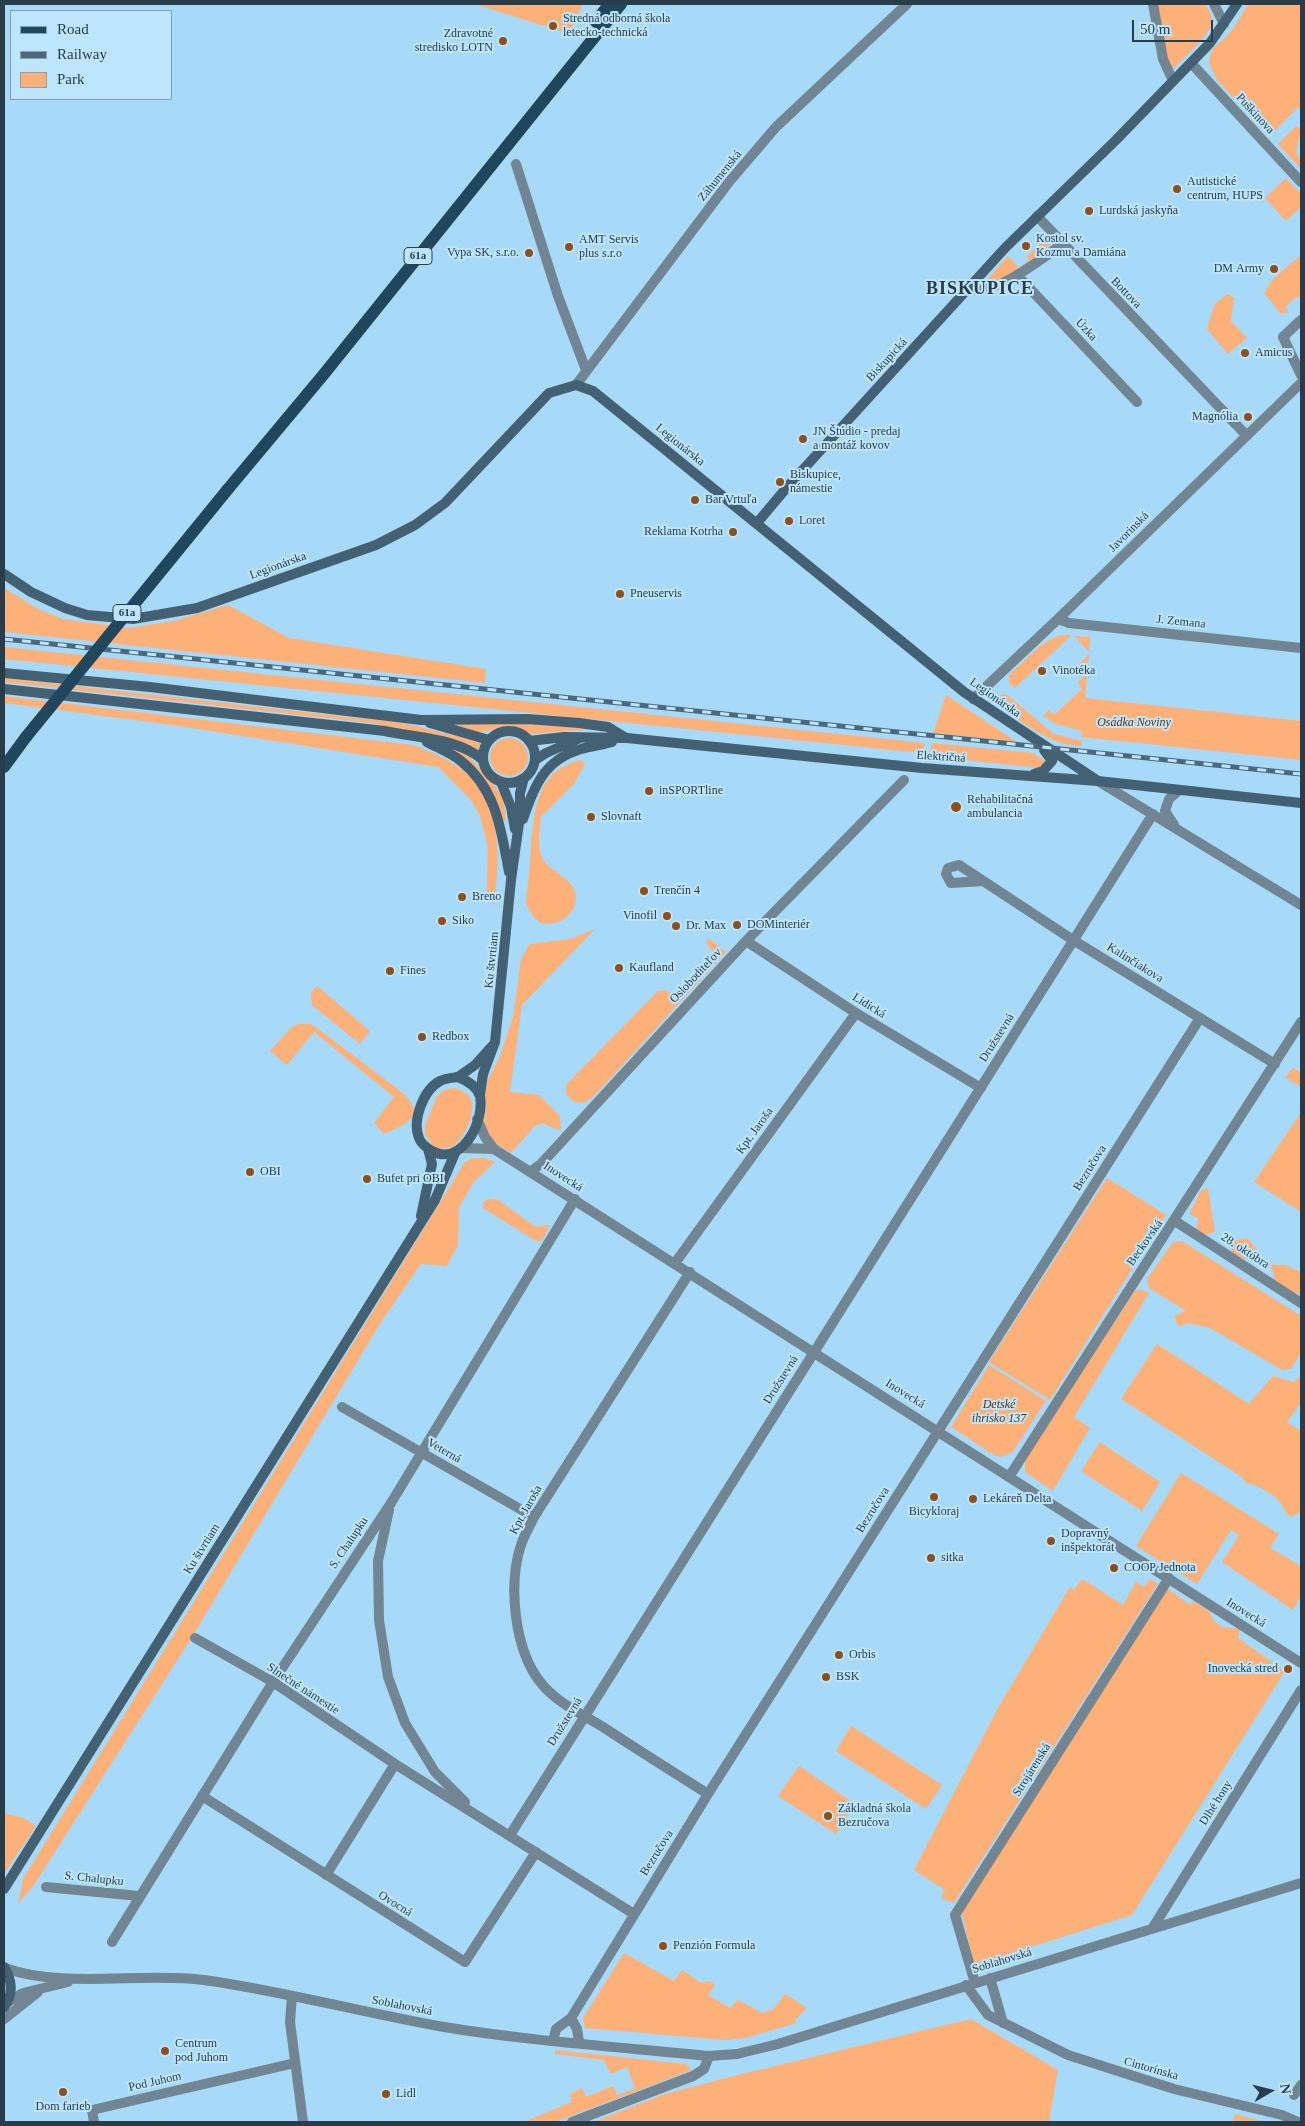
<!DOCTYPE html>
<html>
<head>
<meta charset="utf-8">
<style>
  body { margin:0 }
  #map { position:relative; width:1305px; height:2126px; overflow:hidden; background:#a7d9f8; font-family:"Times New Roman",serif }
  canvas { display:block }
  .frame { position:absolute; inset:0; border:5px solid #283c49; pointer-events:none }
  .legend { position:absolute; left:10px; top:10px; width:162px; height:90px; box-sizing:border-box; background:#bde5fe; border:1px solid #81a1b6; margin:0; padding:6px 9px; list-style:none; font-size:15px; color:#283c49 }
  .legend li { display:flex; align-items:center; gap:10px; height:25px }
  .legend b { width:25px; border:1px solid #81a1b6 }
  .north { position:absolute; left:1245px; top:2066px; width:50px; height:50px; -webkit-text-stroke:4px #bde5fe; paint-order:stroke; rotate:82deg; font-size:14px; font-weight:700; line-height:20px; text-align:center; color:#283c49 }
  .north::after { content:''; display:block; margin:auto; width:18px; height:22px; background:#283c49; clip-path:polygon(50% 0,100% 100%,50% 72%,0 100%) }
  .scale { position:absolute; left:1132px; top:20px; width:81px; height:22px; box-sizing:border-box; border:2px solid #283c49; border-top:0; padding-left:6px; font-size:15px; line-height:18px; white-space:nowrap; color:#283c49; -webkit-text-stroke:4px #bde5fe; paint-order:stroke }
</style>
</head>
<body>
<div id="map">
<canvas width="1305" height="2126"></canvas>
<div class="frame"></div>
<ul class="legend">
<li><b style="height:6px;background:#21475d"></b>Road</li>
<li><b style="height:6px;background:#4c687a"></b>Railway</li>
<li><b style="height:14px;background:#fdb077"></b>Park</li>
</ul>
<div class="north">N</div>
<div class="scale">50 m</div>
</div>
<script>
const c = document.querySelector('canvas').getContext('2d');
c.lineJoin = 'round';
function fill(path, color) {
  c.fillStyle = color;
  c.fill(path, 'evenodd');
}
function trace(path, color, width, dash) {
  c.strokeStyle = color;
  c.lineWidth = width;
  c.lineCap = dash ? 'butt' : 'round';
  c.setLineDash(dash || []);
  c.stroke(path);
}
function label(font, color, halo, rows, align = 'center') {
  c.font = font + ' "Times New Roman",serif';
  c.lineWidth = 4;
  c.setLineDash([]);
  c.textBaseline = 'middle';
  c.strokeStyle = halo;
  c.fillStyle = color;
  for (const [text, x, y, turn = 0] of rows) {
    c.save();
    c.translate(x, y);
    c.rotate((+turn || 0) * Math.PI / 180);
    c.textAlign = isNaN(turn) ? turn : align;
    if (halo) c.strokeText(text, 0, 0);
    c.fillText(text, 0, 0);
    c.restore();
  }
}
const green = new Path2D(`
  M475,4h108l-14,30z
  M1156,4h49c4,5 8,12 7,19 -2,12 -32,39 -42,49z
  M1248,4h53v106l-3,-3 -26,27 -4,1 -51,-55 -8,-17c1,-15 8,-18 19,-28 8,-9 14,-21 20,-31z
  M1296,126l5,4 -5,22 5,8v9l-23,-25z
  M1286,178l15,16v13l-15,14 -21,-23z
  M1049,236l3,7 -32,28 -41,18 29,-33 11,12 10,-8 -2,-4 15,-14 6,1z
  M1301,255v43h-6l-10,9 4,5 -8,2 -17,-21 9,-14z
  M1227,294l7,4 -3,23 16,17 -19,16 -21,-25 7,-24z
  M4,588l32,20 27,11 65,9 46,-7 54,-16 61,33 197,31 -1,14 -481,-51z
  M1060,635h12l-57,53 -6,-5v-8l33,-31z
  M1074,636l16,1 -1,15z
  M4,647l921,96 -3,10 -918,-94z
  M1089,654l-4,44 216,23v39l-220,-23 1,-6 -26,-7 -13,-8 6,-6 5,5 28,-26 -4,-6 6,-7 -8,-9z
  M4,678l399,45 78,19 -3,8 -53,-16 -54,-11 -367,-41z
  M1006,694l48,40 28,7 -1,5c-29,0 -58,-23 -82,-40v-11z
  M946,695l71,47 -84,-9z
  M4,696l409,49c10,4 22,8 32,14 58,29 56,91 49,147l-7,-14 1,-45 -8,-31 -9,-16 -33,-33 -265,-42 -169,-22z
  M479,724h66l47,5 -61,5 -19,-8 -37,7 -25,-8z
  M490 757a19 19 0 1 1 38 0a19 19 0 1 1-38 0Z
  M932,743l101,10 11,7v5l-6,3 -109,-12z
  M451,750c4,0 9,0 12,2 6,2 38,40 40,46 2,7 2,16 3,24h-2z
  M581,760l4,4 -11,20 -33,33c-1,12 -4,27 0,38 5,17 36,22 35,44 -1,15 -17,28 -33,24 -9,-2 -13,-12 -17,-19 2,-20 4,-39 5,-59 4,-38 6,-75 50,-85z
  M595,929l-73,76 -12,87 29,3 21,21 1,15 -19,-8 -7,3 -24,27 -15,-9 -9,-10 -4,-11 3,-14 -1,-14 3,-15 12,-24 13,-39 8,-58 9,-15 40,-5z
  M708,938l18,14 -129,141 -12,10 -11,-1 -8,-8v-9l92,-94 8,-1 7,6 42,-42 -9,-11z
  M317,986l53,45 -10,13 -48,-39 -1,-12z
  M298,1024h13l6,4 82,62c29,24 10,34 -15,44l-10,-11 20,-26 -80,-65 -27,33 -17,-14 21,-23z
  M1293,1068l8,5v14l-16,-10z
  M454,1088c8,2 15,5 18,14 3,12 -9,41 -21,45 -5,2 -11,1 -16,1l-10,-13v-10l12,-29 7,-6z
  M1300,1114h1v98l-47,-30z
  M474,1158h11l10,4 -21,20 -15,25 -1,38 -11,21 -26,-2 -40,58 -192,320 -155,243 -16,19 5,-25 442,-717z
  M1107,1178l59,37 -116,185 -61,-38z
  M1208,1188l7,44 -20,6 3,-20 -9,-4 12,-23z
  M489,1199l9,1 38,27 14,-2 -8,16h-6l-53,-33v-6z
  M1247,1238l9,10 -5,12 -20,-5 3,-14z
  M1182,1241l119,75v37l-10,16 -9,1 -72,-42 -22,-5 -9,4 -5,-11 12,-5 -37,-23 -2,-9 26,-37z
  M1271,1265h14l16,7v23l-5,-2h-18z
  M1140,1289l9,4 -75,124 16,11 -37,63 -28,-19v-12l110,-169z
  M1157,1344l92,60 24,-28 21,6 4,-4h3v25l-14,19 14,9v84l-3,-2 -7,4c-7,-5 -7,-10 -12,-16 -6,-8 -24,-17 -33,-18l-4,-6 -121,-78z
  M989,1365l57,36 -33,51 -12,5 -7,-2 -43,-28z
  M1100,1442l60,40 -18,29 -61,-40z
  M1181,1473l98,61 -9,14 31,18v30l-8,14 -71,-48 17,-27 -8,-5 -34,54 -61,-38z
  M1082,1579l41,26 13,-23 8,5 6,-8 8,5 -204,319 -13,-5 4,-8 -31,-20 84,-162 72,-121 4,3z
  M1167,1588l23,17 3,-4 17,11 3,8 9,7 18,2 -2,9 47,33 -153,244 -158,50 -13,-54z
  M851,1726l91,59 -16,24 -90,-58z
  M799,1766l56,38 -19,30 -58,-38z
  M4,1813l22,6 10,7 -32,48z
  M624,1953l50,28 8,-11 19,13 9,-2 5,4 -7,10 22,13 8,-8 24,13 12,-4 11,-15 22,14 -12,12 1,3 -50,15 -21,2 -140,-12 -2,-10z
  M971,2019l87,51 -9,52h-456l72,-28 77,-20z
  M555,2050l131,14 6,6 -137,52h-31l48,-20 -2,-8 12,-6 4,9 27,-11 4,9 18,-7 -8,-21 -16,7 -7,-14 -49,-6z
  M1235,2114l30,8h-32z`);
const street = new Path2D(`
  M1153,4l10,55 10,22
  M1214,4l10,20
  M1191,63l110,119
  M516,164l42,132 28,74
  M1037,216l210,220
  M1017,275l120,127
  M970,288c20,11 75,-31 92,-44
  M1301,320l-18,17 18,38
  M576,385l153,-203 47,-55 131,-123
  M1058,619l11,4 232,25
  M973,699l85,-80 243,-236
  M1098,781l203,124
  M1174,825l-9,-14 4,-12 9,-8
  M983,881l-32,2 -5,-9 2,-6 11,-3 114,75 202,124
  M746,941l110,72 125,75
  M477,1119l8,18 9,12 807,514
  M462,1148l32,1
  M531,1171l10,-7 205,-223 158,-161
  M1175,1221l126,82
  M675,1263l181,-250
  M690,1272l-156,245c-4,9 -10,18 -13,28 -13,39 -7,105 20,138 16,20 41,31 62,44 35,23 70,45 105,67
  M342,1407l192,110
  M1009,1477l292,-455
  M389,1510l-11,51 1,59 9,57 17,46 30,49 30,30
  M195,1638l78,44 122,82 239,150
  M202,1796l263,166 71,-110
  M510,1835l643,-1021
  M326,1875l69,-111
  M46,1887l93,9
  M1152,1929l149,-239
  M112,1942l161,-260 118,-179 184,-304
  M5,1968c58,21 136,4 199,12 79,11 156,32 234,46 89,15 181,21 271,30l28,-2 41,-10 523,-161
  M990,1978l13,45
  M975,1983l-20,-68 214,-337
  M966,1985l22,30 80,40 106,34 108,26 16,7
  M292,1996l-2,26 13,100
  M8,2002l15,-9 45,-11
  M571,2018l6,11 2,13
  M4,2019l34,-27
  M553,2041l3,-12 15,-11 137,-224 492,-776
  M1294,2095l7,-10
  M94,2122l-2,-12 203,-47
  M572,2122l121,-46 11,-7 5,-13`);
const secondary = new Path2D(`
  M757,523l31,-37 217,-238 111,-108 94,-97 27,-39
  M4,574l27,18 34,16 22,7 46,4 64,-11 179,-63 39,-20 30,-22 104,-110 27,-8 17,6 371,301 134,89
  M4,673l146,14 271,33 107,-1 51,4 29,4 18,11
  M4,689l381,42c31,7 73,7 98,29
  M430,723l59,17
  M483 757a26 26 0 1 1 52 0a26 26 0 1 1-52 0Z
  M529,741l35,-4 63,1 295,30 176,13 203,22
  M427,742c11,6 24,11 34,19 36,29 40,69 48,111
  M535,760l11,-7 32,-14
  M1034,774l9,-3 9,-10 -8,-11
  M501,782l10,25 4,22
  M523,819c12,-34 21,-59 58,-70 10,-3 21,-4 31,-7
  M458,1077c10,4 19,9 22,19 5,25 -18,71 -48,55 -5,-3 -11,-7 -13,-13 -7,-17 4,-48 21,-57 6,-3 12,-3 18,-4z
  M458,1077l17,-12 18,-20
  M480,1095l3,-21 12,-32 16,-162 9,-64v-23l4,-15
  M421,1216l11,-52 -4,-15
  M4,1889l431,-689 20,-47
  M4,1967c8,12 10,28 0,40`);
const primary = new Path2D(`
  M596,22l13,-18
  M228,489l96,-115 297,-370
  M4,767l22,-30`);
const rail = new Path2D(`
  M4,639l1297,135`);
const primaryBridge = new Path2D(`
  M26,737l202,-248`);
const markers = [
  [553,26,5,"#8f4f18"],
  [503,41,5,"#8f4f18"],
  [1177,189,5,"#8f4f18"],
  [1089,211,5,"#8f4f18"],
  [1026,246,5,"#8f4f18"],
  [569,247,5,"#8f4f18"],
  [529,253,5,"#8f4f18"],
  [1274,269,5,"#8f4f18"],
  [1245,353,5,"#8f4f18"],
  [1248,417,5,"#8f4f18"],
  [803,439,5,"#8f4f18"],
  [780,482,5,"#8f4f18"],
  [695,500,5,"#8f4f18"],
  [789,521,5,"#8f4f18"],
  [733,532,5,"#8f4f18"],
  [620,594,5,"#8f4f18"],
  [1042,671,5,"#8f4f18"],
  [649,791,5,"#8f4f18"],
  [956,807,6,"#8f4f18"],
  [591,817,5,"#8f4f18"],
  [644,891,5,"#8f4f18"],
  [462,897,5,"#8f4f18"],
  [667,916,5,"#8f4f18"],
  [442,921,5,"#8f4f18"],
  [737,925,5,"#8f4f18"],
  [676,926,5,"#8f4f18"],
  [619,968,5,"#8f4f18"],
  [390,971,5,"#8f4f18"],
  [422,1037,5,"#8f4f18"],
  [250,1172,5,"#8f4f18"],
  [367,1179,5,"#8f4f18"],
  [934,1497,5,"#8f4f18"],
  [973,1499,5,"#8f4f18"],
  [1051,1541,5,"#8f4f18"],
  [931,1558,5,"#8f4f18"],
  [1114,1568,5,"#8f4f18"],
  [839,1655,5,"#8f4f18"],
  [1288,1669,5,"#8f4f18"],
  [826,1677,5,"#8f4f18"],
  [828,1816,5,"#8f4f18"],
  [663,1946,5,"#8f4f18"],
  [165,2051,5,"#8f4f18"],
  [63,2092,5,"#8f4f18"],
  [386,2094,5,"#8f4f18"]
];
const shields = [
  [418,256,28],
  [127,613,28]
];
const shieldNames = [
  ["61a",418,256],
  ["61a",127,613]
];
const poiNames = [
  ["Stredná odborná škola",563,19],
  ["letecko-technická",563,33],
  ["Zdravotné",493,34,"right"],
  ["stredisko LOTN",493,48,"right"],
  ["Autistické",1187,182],
  ["centrum, HUPS",1187,196],
  ["Lurdská jaskyňa",1099,211],
  ["Kostol sv.",1036,239],
  ["Kozmu a Damiána",1036,253],
  ["AMT Servis",579,240],
  ["plus s.r.o",579,254],
  ["Vypa SK, s.r.o.",519,253,"right"],
  ["DM Army",1264,269,"right"],
  ["Amicus",1255,353],
  ["Magnólia",1238,417,"right"],
  ["JN Štúdio - predaj",813,432],
  ["a montáž kovov",813,446],
  ["Biskupice,",790,475],
  ["námestie",790,489],
  ["Bar Vrtuľa",705,500],
  ["Loret",799,521],
  ["Reklama Kotrha",723,532,"right"],
  ["Pneuservis",630,594],
  ["Vinotéka",1052,671],
  ["inSPORTline",659,791],
  ["Rehabilitačná",967,800],
  ["ambulancia",967,814],
  ["Slovnaft",601,817],
  ["Trenčín 4",654,891],
  ["Breno",472,897],
  ["Vinofil",657,916,"right"],
  ["Siko",452,921],
  ["DOMinteriér",747,925],
  ["Dr. Max",686,926],
  ["Kaufland",629,968],
  ["Fines",400,971],
  ["Redbox",432,1037],
  ["OBI",260,1172],
  ["Bufet pri OBI",377,1179],
  ["Lekáreň Delta",983,1499],
  ["Bicykloraj",934,1512,"center"],
  ["Dopravný",1061,1534],
  ["inšpektorát",1061,1548],
  ["sitka",941,1558],
  ["COOP Jednota",1124,1568],
  ["Orbis",849,1655],
  ["Inovecká stred",1278,1669,"right"],
  ["BSK",836,1677],
  ["Základná škola",838,1809],
  ["Bezručova",838,1823],
  ["Penzión Formula",673,1946],
  ["Centrum",175,2044],
  ["pod Juhom",175,2058],
  ["Lidl",396,2094],
  ["Dom farieb",63,2107,"center"]
];
const streetNames = [
  ["Puškinova",1255,114,47],
  ["Záhumenská",720,176,-51],
  ["Bottova",1126,293,46],
  ["Úzka",1086,330,46],
  ["Biskupická",887,360,-47],
  ["Legionárska",680,445,39],
  ["Javorinská",1129,532,-45],
  ["Legionárska",278,566,-20],
  ["J. Zemana",1181,622,6],
  ["Legionárska",995,698,35],
  ["Električná",941,757,4],
  ["Ku štvrtiam",492,960,-84],
  ["Kalinčiakova",1135,963,32],
  ["Osloboditeľov",696,976,-47],
  ["Lidická",869,1006,32],
  ["Družstevná",997,1038,-58],
  ["Kpt. Jaroša",755,1131,-54],
  ["Bezručova",1090,1168,-58],
  ["Inovecká",563,1177,33],
  ["Beckovská",1145,1243,-55],
  ["28. októbra",1245,1251,33],
  ["Družstevná",781,1380,-58],
  ["Inovecká",905,1394,32],
  ["Veterná",444,1451,30],
  ["Kpt. Jaroša",526,1510,-61],
  ["Bezručova",873,1510,-58],
  ["S. Chalupku",349,1543,-56],
  ["Ku štvrtiam",202,1549,-58],
  ["Inovecká",1246,1613,32],
  ["Slnečné námestie",303,1689,33],
  ["Družstevná",565,1722,-58],
  ["Strojárenská",1032,1770,-58],
  ["Dlhé hony",1216,1803,-58],
  ["Bezručova",657,1853,-58],
  ["S. Chalupku",94,1879,6],
  ["Ovocná",395,1904,32],
  ["Soblahovská",1002,1961,-17],
  ["Soblahovská",402,2006,11],
  ["Cintorínska",1151,2069,16],
  ["Pod Juhom",155,2082,-13]
];
const parkNames = [
  ["Osádka Noviny",1134,723],
  ["Detské",999,1405],
  ["ihrisko 137",999,1419]
];
const districtNames = [
  ["BISKUPICE",980,289]
];
fill(green, '#fdb077');
trace(street, '#718592', 10);
trace(secondary, '#436173', 10);
trace(primary, '#21475d', 12);
trace(rail, '#4c687a', 5);
trace(rail, '#bde5fe', 3, [9]);
trace(primaryBridge, '#21475d', 12);
for (const [x, y, r, color] of markers) {
  const dot = new Path2D();
  dot.arc(x, y, r, 0, 2 * Math.PI);
  c.fillStyle = color;
  c.fill(dot);
  trace(dot, '#bde5fe', 2);
}
for (const [x, y, w] of shields) {
  const box = new Path2D();
  box.roundRect(x - w / 2, y - 8.5, w, 17, 4);
  c.fillStyle = '#bde5fe';
  c.fill(box);
  trace(box, '#283c49', 1);
}
label('bold 11px', '#283c49', null, shieldNames);
label('12px', '#283c49', '#bde5fe', poiNames, 'left');
label('12px', '#283c49', '#bde5fe', streetNames);
label('italic 12px', '#673300', '#bde5fe', parkNames);
c.letterSpacing = '1px';
label('bold 18px', '#283c49', '#bde5fe', districtNames);
c.letterSpacing = '0px';
</script>
</body>
</html>
